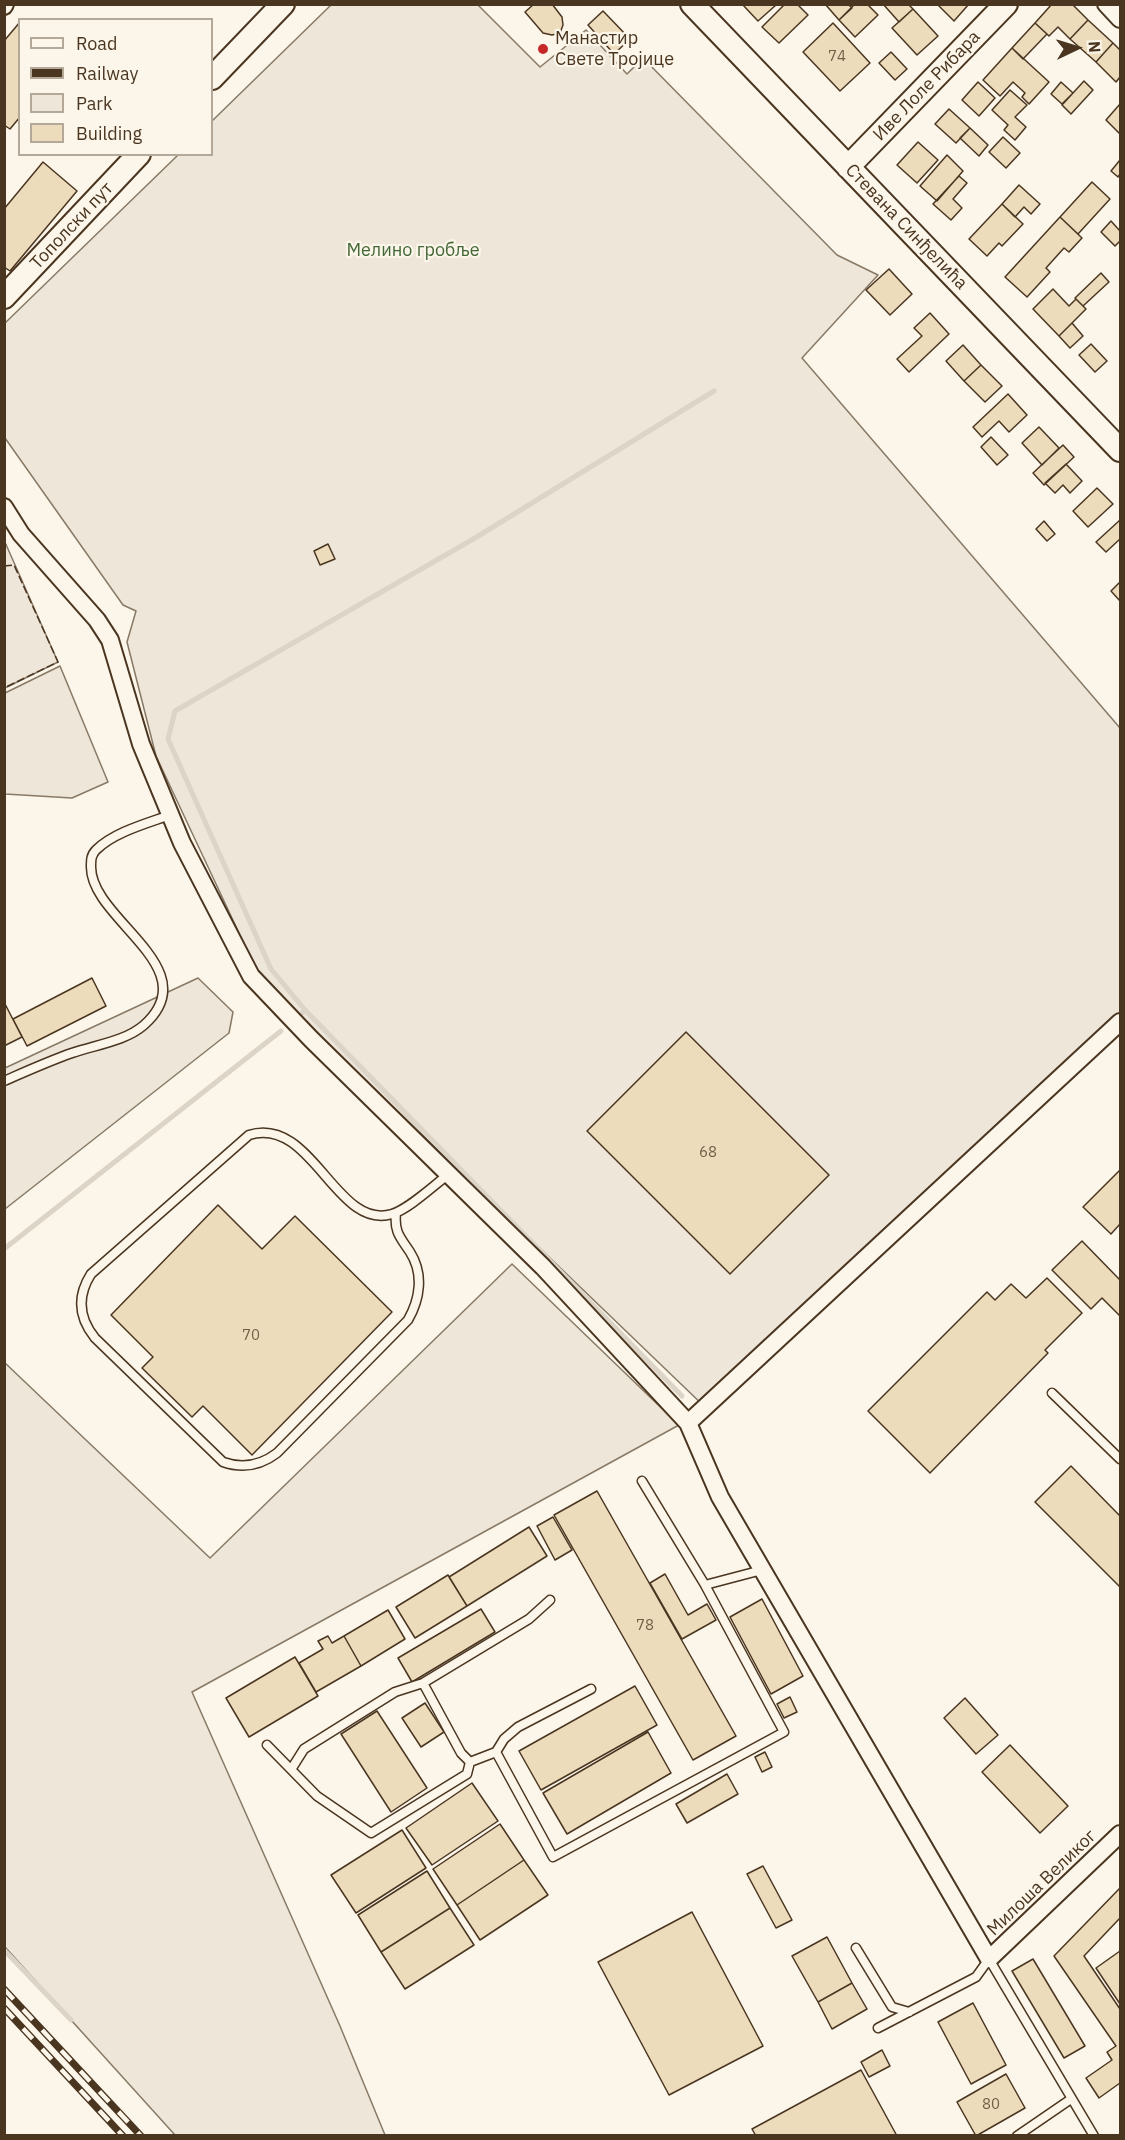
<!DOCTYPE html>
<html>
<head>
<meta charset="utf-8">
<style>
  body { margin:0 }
  #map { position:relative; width:1125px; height:2140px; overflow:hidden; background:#fbf6e9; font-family:"IBM Plex Sans",sans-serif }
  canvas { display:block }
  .frame { position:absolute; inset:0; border:6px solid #4a3520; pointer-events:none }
  .legend { position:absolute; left:18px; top:18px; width:195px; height:138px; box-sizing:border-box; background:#fbf6e9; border:2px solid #b4a999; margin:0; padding:8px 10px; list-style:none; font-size:18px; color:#4a3520 }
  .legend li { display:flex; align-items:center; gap:12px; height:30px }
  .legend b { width:30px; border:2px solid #b4a999 }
  .north { position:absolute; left:1047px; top:18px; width:60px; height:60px; -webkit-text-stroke:4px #fbf6e9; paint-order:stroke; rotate:86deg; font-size:16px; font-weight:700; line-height:24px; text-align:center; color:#4a3520 }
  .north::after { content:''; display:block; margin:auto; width:21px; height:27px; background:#4a3520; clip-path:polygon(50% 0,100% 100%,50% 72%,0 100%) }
</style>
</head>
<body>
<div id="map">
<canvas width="1125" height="2140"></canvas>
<div class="frame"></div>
<ul class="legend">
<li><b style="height:8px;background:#fbf6e9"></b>Road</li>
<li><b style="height:8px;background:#4a3520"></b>Railway</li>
<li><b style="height:16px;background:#ede6d9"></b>Park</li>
<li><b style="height:16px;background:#ecdcbc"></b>Building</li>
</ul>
<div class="north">N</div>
</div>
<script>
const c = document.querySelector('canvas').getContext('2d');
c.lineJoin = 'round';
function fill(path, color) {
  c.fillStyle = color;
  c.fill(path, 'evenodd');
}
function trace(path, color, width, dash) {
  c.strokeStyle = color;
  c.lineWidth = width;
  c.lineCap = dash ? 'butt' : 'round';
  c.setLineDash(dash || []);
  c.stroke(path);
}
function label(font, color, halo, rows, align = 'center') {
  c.font = font + ' "IBM Plex Sans",sans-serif';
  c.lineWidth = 4.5;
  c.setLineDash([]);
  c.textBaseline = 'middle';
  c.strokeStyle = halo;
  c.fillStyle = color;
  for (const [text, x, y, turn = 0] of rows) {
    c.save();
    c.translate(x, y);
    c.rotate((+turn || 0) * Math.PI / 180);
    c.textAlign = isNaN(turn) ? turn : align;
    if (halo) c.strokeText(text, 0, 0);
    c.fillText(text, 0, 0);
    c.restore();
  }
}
const green = new Path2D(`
  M331,5h147l62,62 46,-37 41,44 16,-16 194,197 41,20 -76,83 318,370v284l-412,398 -447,-430 -105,-224 -29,-114 9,-31 -13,-6 -118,-167 -1,-114 174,-169 34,-1v-33z
  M4,540l54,122 -53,26h-1z
  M60,666l48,116 -36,16 -67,-4v-101z
  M198,978l35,34 -4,21 -224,176v-141z
  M512,1264l167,161 -487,267 148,334 45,109h-210l-170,-188 -1,-585 206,196z`);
const stream = new Path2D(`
  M305,1010l377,386
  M302,1013l3,-3 -34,-41 -103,-230 7,-28 300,-173 239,-147
  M4,1249l277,-218
  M4,1950l67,70`);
const building = new Path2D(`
  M534,4h18l10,13 1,8 -3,8 -8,2 -9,-2 -18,-21z
  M742,4h33l1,1 -18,16z
  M785,4h12l11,11 -29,28 -17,-16z
  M825,4h23l4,4 -13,12z
  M855,4h12l11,11 -23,22 -16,-17z
  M883,4h25l5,5 -14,13z
  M937,4h32l-15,17z
  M1052,4h20l16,16 -18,19 -12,-12 -9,9 -14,-13z
  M913,9l25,27 -21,19 -25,-27z
  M603,11l27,28 -16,15 -26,-29z
  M1088,20l25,23 -17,19 -26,-23z
  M20,22v95l-10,12 -6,-4v-84z
  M833,23l37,40 -30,28 -37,-39z
  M1035,23l12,11 -24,25 -11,-11z
  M1113,43l7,7v27l-4,5 -20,-20z
  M1012,48l37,34 -20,22 -7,-7 3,-4 -12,-11 -13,14 -17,-16z
  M891,52l16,17 -12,11 -16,-17z
  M1084,81l9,9 -22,24 -9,-9z
  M978,82l17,16 -16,18 -17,-16z
  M1061,82l12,11 -11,11 -11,-10z
  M1010,90l17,15 -12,12 11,10 -11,13 -11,-10 4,-5 -16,-15z
  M1120,104v30l-14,-14z
  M949,109l21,19 -14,15 -21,-19z
  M970,128l18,17 -9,11 -19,-18z
  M1003,137l17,16 -14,15 -17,-16z
  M918,142l20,18 -21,23 -20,-18z
  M947,155l16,16 -26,30 -17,-15z
  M1120,160v14l-2,3 -7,-6z
  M43,162l34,29 -67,80 -6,-4v-58z
  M959,176l8,7 -14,16 9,9 -11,12 -18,-16z
  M1092,182l18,17 -32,35 -18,-17z
  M1019,185l21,19 -9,10 -7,-7 -9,10 -13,-13z
  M1002,204l21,20 -21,22 -3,-3 -12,13 -18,-17z
  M1060,217l22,21 -13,14 -5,-4 -18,20 4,4 -23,25 -22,-20z
  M1111,221l9,10v10l-5,5 -14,-14z
  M889,269l23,25 -22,21 -24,-25z
  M1101,273l8,9 -26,24 -8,-8z
  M1053,289l16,17 7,-7 10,10 -27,27 -26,-27z
  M930,313l19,21 -40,38 -12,-13 25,-23 -8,-8z
  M1072,323l11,13 -13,12 -11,-12z
  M1091,344l16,17 -12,11 -16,-17z
  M963,345l18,20 -17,16 -18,-20z
  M981,365l21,21 -17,16 -21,-21z
  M1008,394l19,21 -18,17 -10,-11 -17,16 -9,-10z
  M1039,427l20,21 -17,17 -20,-22z
  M991,437l17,18 -11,10 -16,-18z
  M1063,445l11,12 -30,28 -11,-12z
  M1066,464l16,17 -12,12 -7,-8 -8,8 -10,-10z
  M1097,488l16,16 -25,23 -15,-16z
  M1120,520v19l-14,13 -10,-10z
  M1044,521l11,13 -8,7 -11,-12z
  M328,544l7,15 -15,6 -6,-14z
  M1120,582v19l-9,-10z
  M92,978l14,28 -79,40 -14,-27z
  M4,1002l18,35 -18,9z
  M686,1032l143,143 -99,99 -143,-143z
  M1120,1170v54l-9,10 -28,-27z
  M218,1205l44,44 33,-33 97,96 -140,143 -49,-49 -11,11 -50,-49 11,-11 -42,-42z
  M1082,1241l38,39v36l-18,-18 -11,11 -39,-39z
  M1047,1278l35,35 -37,37 3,3 -118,120 -62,-62 119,-119 8,8 16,-16 15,14z
  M1071,1466l49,50v71l-85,-85z
  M597,1491l139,245 -43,24 -139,-245z
  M553,1517l19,33 -17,10 -18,-34z
  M529,1527l18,29 -80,50 -18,-29z
  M665,1574l23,41 19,-11 9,16 -34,19 -32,-56z
  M448,1575l19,31 -52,32 -19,-31z
  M762,1599l41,77 -32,18 -41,-77z
  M481,1609l14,23 -83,50 -14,-24z
  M388,1610l17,29 -44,27 -17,-30z
  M328,1636l4,7 12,-7 17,30 -45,26 -17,-29 24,-14 -5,-8z
  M295,1657l23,39 -69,41 -23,-39z
  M635,1686l22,39 -116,65 -22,-39z
  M790,1697l7,15 -13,6 -7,-14z
  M965,1698l33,37 -22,19 -32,-36z
  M425,1703l19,29 -23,15 -19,-29z
  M377,1711l50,77 -36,24 -50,-78z
  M648,1732l23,41 -104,61 -24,-41z
  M1010,1745l58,61 -28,27 -58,-61z
  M765,1752l7,15 -10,5 -7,-15z
  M727,1774l11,20 -51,29 -11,-19z
  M472,1783l26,38 -66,44 -26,-37z
  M500,1824l24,36 -67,45 -24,-36z
  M402,1830l24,38 -70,45 -25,-38z
  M524,1860l24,35 -68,45 -23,-35z
  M763,1866l29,54 -16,8 -29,-54z
  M427,1871l23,37 -69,44 -23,-37z
  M1120,1888v30l-36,38 36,53v74l-21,15 -13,-20 26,-18 -5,-8 9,-6 -62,-90z
  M450,1908l24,37 -69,44 -24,-37z
  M692,1912l71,134 -94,49 -71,-133z
  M827,1937l25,46 -34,19 -26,-46z
  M1120,1951v53l-24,-36z
  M1033,1959l52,87 -21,12 -52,-87z
  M852,1983l15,26 -35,20 -14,-27z
  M973,2003l33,62 -35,19 -33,-62z
  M882,2050l8,16 -21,11 -8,-15z
  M861,2070l36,66h-141l-4,-7z
  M1006,2074l19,34 -49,28 -19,-34z`);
const lane = new Path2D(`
  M4,1081c23,-10 45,-20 68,-28 23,-8 54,-12 72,-28 64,-57 -53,-105 -53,-158 0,-7 0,-12 5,-17 18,-18 52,-27 74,-35
  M396,1213c-2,19 4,24 14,39 14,22 10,47 -2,68l-131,133c-17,13 -34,16 -54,9l-128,-124c-17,-21 -18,-42 -4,-64l158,-139c63,-20 87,96 143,79 17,-5 42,-29 57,-40
  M1052,1393l68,66
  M705,1585l57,-15
  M423,1683l38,70 9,9
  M267,1745l50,51 54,37 96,-59 3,-12 26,-10 8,-13 14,-12 73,-38
  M496,1752l57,105 231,-125 -79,-147 -63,-104
  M292,1768l12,-19 91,-57 28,-9 106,-64 21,-19
  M856,1948l36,59 17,5
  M878,2028l98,-51 13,-18 105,177
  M1017,2136l54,-37`);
const street = new Path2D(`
  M1106,4l14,15
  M4,6l1,-2
  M4,507l17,27 76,86 13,20 31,104 41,99 69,133 60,63 232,228 145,156 32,74 269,462 131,-125
  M688,1423l432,-401`);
const secondary = new Path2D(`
  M692,4l428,446
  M212,78l71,-74
  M848,167l158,-163
  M4,297l135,-143`);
const rail = new Path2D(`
  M4,1989l137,147
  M4,2008l119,128`);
const fence = new Path2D(`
  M4,566l10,-1 44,97 -54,26`);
const markers = [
  [543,49,6,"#c62828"]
];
const numberNames = [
  ["74",837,57],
  ["68",708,1153],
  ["70",251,1336],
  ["78",645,1626],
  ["80",991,2105]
];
const poiNames = [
  ["Манастир",555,39],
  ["Свете Тројице",555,60]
];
const streetNames = [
  ["Иве Лоле Рибара",927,86,-46],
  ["Тополски пут",72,226,-47],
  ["Стевана Синђелића",906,227,46],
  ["Милоша Великог",1042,1883,-44]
];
const parkNames = [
  ["Мелино гробље",413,251]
];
fill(green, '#ede6d9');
trace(green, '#887966', 1.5);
trace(stream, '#dcd4c6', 5);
fill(building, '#ecdcbc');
trace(building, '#4a3520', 1.5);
trace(lane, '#4a3520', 11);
trace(street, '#4a3520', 20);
trace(secondary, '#4a3520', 26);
trace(lane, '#fbf6e9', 8);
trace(street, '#fbf6e9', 16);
trace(secondary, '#fbf6e9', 22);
trace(rail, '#4a3520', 7);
trace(rail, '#fbf6e9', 4.5, [14]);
trace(fence, '#4a3520', 1.5, [8, 3]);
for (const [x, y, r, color] of markers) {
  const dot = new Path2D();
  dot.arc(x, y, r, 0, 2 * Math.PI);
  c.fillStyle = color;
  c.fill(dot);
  trace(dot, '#fbf6e9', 2);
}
label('15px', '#725f47', null, numberNames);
label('18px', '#4a3520', '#fbf6e9', poiNames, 'left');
label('18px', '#4a3520', '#fbf6e9', streetNames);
label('18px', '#436837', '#fbf6e9', parkNames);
</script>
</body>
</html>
